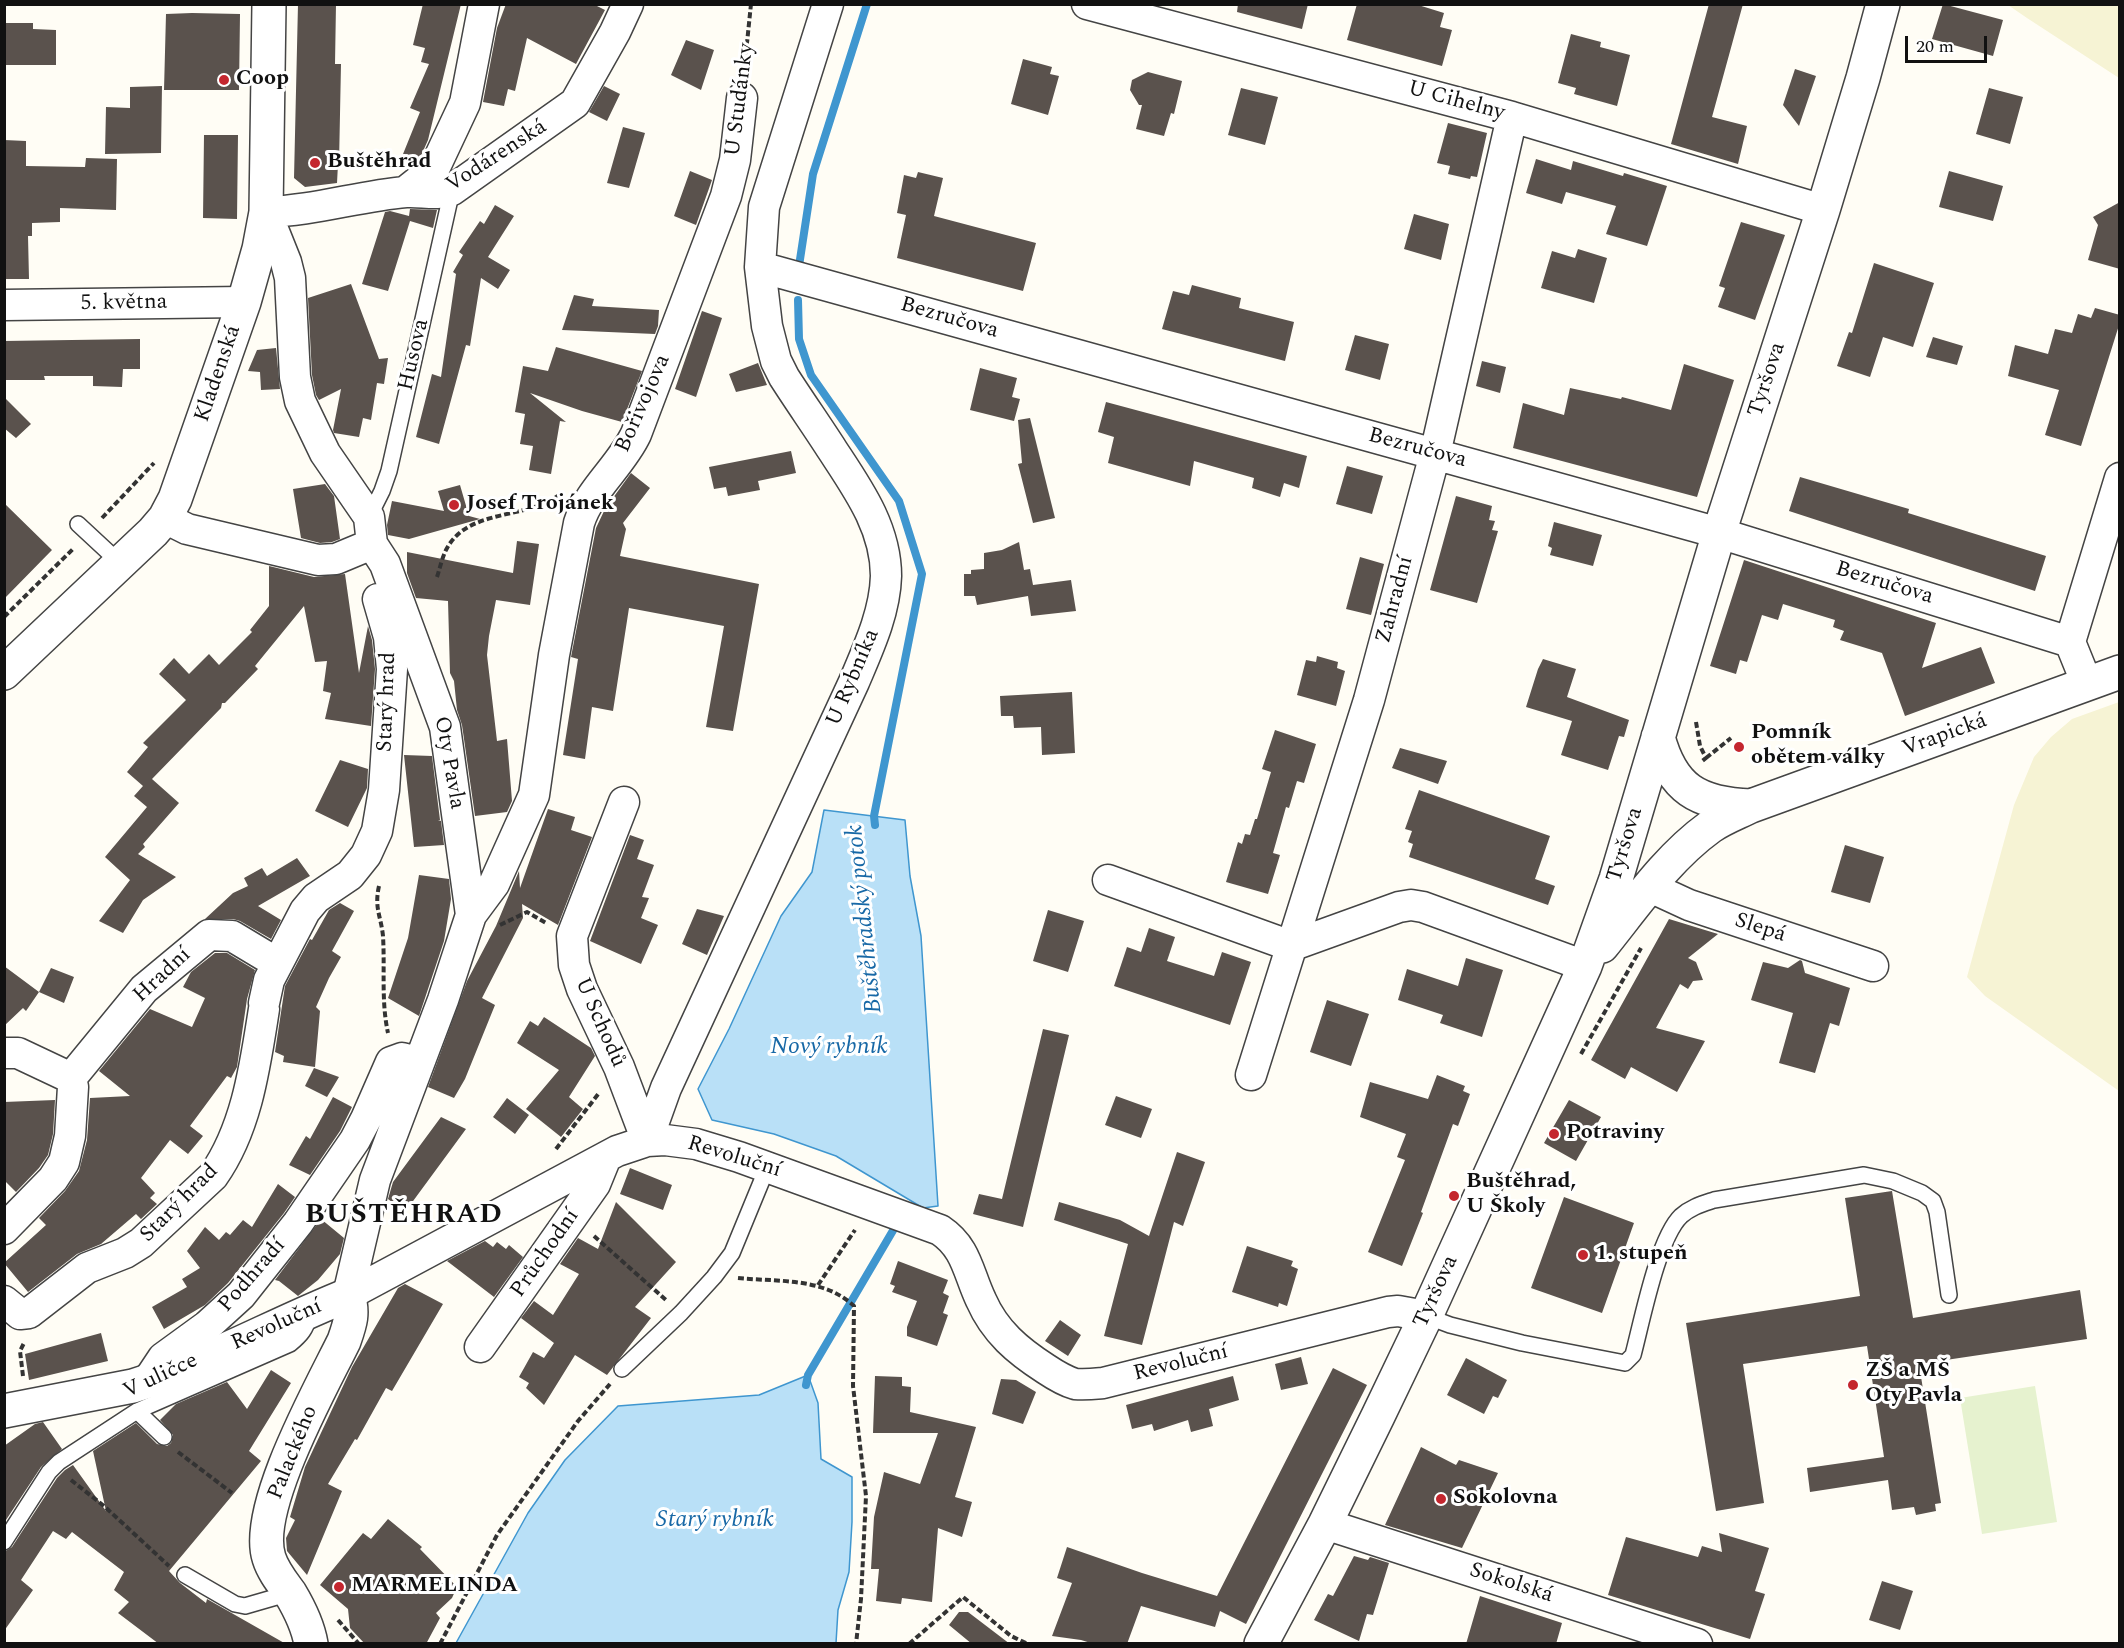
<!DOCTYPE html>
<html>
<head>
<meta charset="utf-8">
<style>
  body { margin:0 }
  #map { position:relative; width:2124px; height:1648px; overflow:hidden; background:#fffdf5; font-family:Spectral,serif }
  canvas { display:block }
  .frame { position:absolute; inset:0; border:6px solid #111; pointer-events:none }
  .scale { position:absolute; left:1905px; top:36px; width:82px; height:27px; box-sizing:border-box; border:3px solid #111; border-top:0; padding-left:8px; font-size:18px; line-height:21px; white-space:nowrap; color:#111; -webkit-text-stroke:4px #fff; paint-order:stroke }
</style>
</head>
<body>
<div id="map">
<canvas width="2124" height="1648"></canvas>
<div class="frame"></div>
<div class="scale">20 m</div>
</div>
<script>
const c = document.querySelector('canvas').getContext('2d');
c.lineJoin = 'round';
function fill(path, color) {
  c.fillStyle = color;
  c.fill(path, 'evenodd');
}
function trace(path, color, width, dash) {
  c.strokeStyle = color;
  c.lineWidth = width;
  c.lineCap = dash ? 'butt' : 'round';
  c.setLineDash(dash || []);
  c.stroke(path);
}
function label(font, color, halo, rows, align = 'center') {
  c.font = font + ' Spectral,serif';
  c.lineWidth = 6;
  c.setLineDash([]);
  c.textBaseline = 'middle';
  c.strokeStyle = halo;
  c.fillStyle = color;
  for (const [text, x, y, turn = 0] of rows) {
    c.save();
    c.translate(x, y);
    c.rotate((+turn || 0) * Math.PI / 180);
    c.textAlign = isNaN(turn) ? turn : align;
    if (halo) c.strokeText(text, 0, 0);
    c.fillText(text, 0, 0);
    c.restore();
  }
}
const farmland = new Path2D(`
  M2008,5h111v73l-92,-60z
  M2119,702h1l-1,389 -134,-95 -18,-19 47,-172 20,-48 17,-20 21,-18z`);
const pitch = new Path2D(`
  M2035,1386l22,136 -75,12 -22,-136z`);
const water = new Path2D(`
  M824,810l81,10 5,56 11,60 17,270 -15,2 -87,-52 -62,-22 -62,-14 -14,-31 31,-60 52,-113 31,-44z
  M808,1375l10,28 3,56 31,18v45l-3,50 -11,38 -2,33h-380l72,-130 37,-53 53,-54 141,-11z`);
const stream = new Path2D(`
  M799,266l14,-92 54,-170
  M798,300l1,39 12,36 88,126 23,73 -48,242 1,9
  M806,1385l2,-10 90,-153`);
const building = new Path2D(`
  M298,4h38l-1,60h6l-2,100h-1l-1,19 -32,4 -11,-9z
  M423,4h38l-33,136 -8,18 -8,6 -11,-5 19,-47 -10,-4 19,-44 -8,-2 4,-14 -12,-3z
  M506,4h87l12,6 -29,54 -49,-26 -12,53 -7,-2 -4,17 -21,-4 14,-74z
  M1238,4h70l-6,25 -65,-17z
  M1357,4h58l29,9 -4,14 12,3 -10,36 -95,-26z
  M1709,4h34l-31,113 35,9 -9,38 -67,-20z
  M1943,4l60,16 -10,36 -61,-17z
  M192,13l48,1 -1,76h-75l2,-76z
  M4,23h29v6l23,1v35h-52z
  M1571,34l30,8 -1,5 30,8 -13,51 -43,-12 2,-6 -18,-5z
  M686,40l28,10 -13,40 -30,-15z
  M1023,59l29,8 -2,7 9,2 -11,39 -37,-11z
  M1795,69l21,7 -17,50 -16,-21z
  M1148,72l34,9 -8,33 -3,-1 -7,23 -28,-7 6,-24h-3l-9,-15 2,-10z
  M162,86l-1,67 -56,1 1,-47 24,1v-21z
  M604,86l16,8 -13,27 -18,-9z
  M1241,88l37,9 -13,48 -37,-10z
  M1989,88l34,9 -13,47 -34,-10z
  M1448,123l39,10 -10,44 -6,-1 -1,3 -22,-5 2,-8 -13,-3z
  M623,127l22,6 -16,55 -22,-5z
  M204,135h34l-1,84 -34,-1z
  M4,140l22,1v25l59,1 1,-9 31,1 -1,51 -56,-2v14l-28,1v13h-4l1,43h-25z
  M1536,159l35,11 2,-9 50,15 1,-3 43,13 -20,60 -41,-12 10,-28 -50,-14 -4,12 -36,-11z
  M690,171l22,9 -16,45 -22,-9z
  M1949,171l54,15 -10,35 -54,-14z
  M918,172l25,6 -9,38 102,27 -13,48 -126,-33 9,-43 -9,-2 7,-38 12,3z
  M2120,202v67l-32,-9 10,-35 -5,-8z
  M495,205l19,11 -26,41 22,13 -12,19 -17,-11 -11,68 -4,-1 -27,99 -23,-7 16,-63 9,3 15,-103 -3,-2 10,-17 -4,-3 21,-31 4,3z
  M410,209l27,1 -4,18 -23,-7 -22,70 -26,-7 23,-72 5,-1 19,5z
  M1414,214l35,10 -8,36 -37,-11z
  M1741,222l44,13 -30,85 -37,-13 7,-19 -6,-2z
  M1578,249l29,9 -13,45 -53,-15 11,-37 23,7z
  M1874,263l60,20 -21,64 -30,-10 -13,40 -33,-11 12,-34 3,1z
  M351,284l28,75 9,-1 -4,26 -7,-1 -6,37 -8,-2 -4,19 -25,-4 -1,-3 8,-41 -22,11 -3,-5 -4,-20 -4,-77z
  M1192,285l49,13 -2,10 55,14 -9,39 -123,-32 11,-38 16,4z
  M574,295l20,4 -2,7 67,4 -1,16 -3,8 -93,-4z
  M2095,308l25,7v7l-39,124 -36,-11 14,-45 -51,-14 7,-31 33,9 7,-25 17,4 6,-19 13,4z
  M702,311l20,7 -26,79 -21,-8z
  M1355,335l34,9 -9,36 -35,-10z
  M1933,337l30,9 -6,19 -31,-8z
  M140,339v30h-17l-1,18 -29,-1v-10h-49l1,4h-41v-39z
  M556,347l86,24 -20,51 -40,-11 -52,-18 36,29 -6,-1 -9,53 -22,-4 4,-24 -13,-2 5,-30 -10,-2 8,-46 25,5z
  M276,348l4,41 -19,1 -1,-18 -12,-1 9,-21z
  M1482,361l24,6 -6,26 -24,-7z
  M758,363l9,22 -31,7 -7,-18z
  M1684,364l50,16 -37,117 -184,-49 10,-45 41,12 6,-27 51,11 1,-2 49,13z
  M980,368l37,10 -5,19 8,2 -6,22 -44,-11z
  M4,397l27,27 -15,14 -12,-10z
  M1106,402l201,54 -8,32 -15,-5 -4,14 -28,-9 2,-10 -60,-17 -4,25 -82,-23 6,-26 -16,-5z
  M1030,418l25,100 -22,5 -15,-59 4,-1 -4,-43z
  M791,451l5,22 -38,8 2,9 -32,6 -2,-9 -12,2 -5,-22z
  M1347,466l36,10 -11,38 -36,-10z
  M631,473l19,15 -27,35 3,6 -6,27 139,28 -26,147 -27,-4 18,-101 -95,-18 -16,103 -21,-4 -7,52 -22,-4 15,-96 -7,-2 25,-129 9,-19z
  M1800,477l109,32 -1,4 138,43 -11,35 -246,-80z
  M325,484l9,12 6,43 -8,3 -12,1 -19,-5 -8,-49z
  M460,485l9,31 11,3 -71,20 -21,-4 -1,-10 5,-24 52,10 -6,-20z
  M1456,496l36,10 -3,14 6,1 -3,9 6,1 -21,72 -47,-13z
  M4,503l48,47 -48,49z
  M1554,522l48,13 -9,31 -43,-11 2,-7 -4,-2z
  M517,541l22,3 -9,61 -34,-5 -7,36 -2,19 10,86 10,-2 5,62 -5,11 -32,4 -13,-91 -5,-15 -3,-29 -4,-8 -2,-72 -32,-3 -9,-25v-21l106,21z
  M1019,542l5,28 6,-1 3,16 38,-5 5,31 -45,5 -3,-20 -51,9 -2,-9h-11v-22h7v-4l13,-1v-16l18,-3z
  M1360,557l24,7 -13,51 -25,-6z
  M1744,560l192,63 -14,45 59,-21 14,36 -90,33 -23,-63 -42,-13 4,-9 -11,-4 2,-7 -52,-16 -5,16 -16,-5 -15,47 -7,-2 -4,14 -26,-8z
  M269,566l45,11 31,-3 14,99 9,-47 4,14 3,29 -4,57 -46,-7 6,-26 -8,-2 4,-30 -12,1 -11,-56 -49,60 3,3 -33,34h-3l-1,5 -69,71 27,24 -36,41 2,3 -7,7 38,23 -33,23 -20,33 -24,-12 31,-41 -25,-23 42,-50 -13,-11 9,-10 -16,-14 21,-25 -5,-4 43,-43 -27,-26 15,-16 15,16 20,-20 10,11 33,-33 -2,-2 19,-24z
  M1317,656l21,6 -1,6 8,3 -9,35 -39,-11 9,-35 10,2z
  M1543,659l33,10 -9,28 62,23 -5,17 -5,-1 -11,34 -47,-15 11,-34 -46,-14 12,-38z
  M1072,692l3,61 -33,2 -1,-28 -27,1 -1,-12h-12l-1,-20z
  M1275,730l41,14 -12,39 -7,-2 -8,27 -3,-1 -13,46 7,2 -12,39 -42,-12 12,-40 4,2 3,-10 5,1 5,-16h2l14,-47 -9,-3z
  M1400,748l47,13 -9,23 -46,-16z
  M404,755l28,1 8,64h-2l3,1 3,24 -30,2z
  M340,760l28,9 -1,19 -19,39 -33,-16z
  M1419,790l131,46 -15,43 20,7 -7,19 -139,-48 4,-13 -5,-2 4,-11 -7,-2z
  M548,809l27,8 -4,13 21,7 -34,88 -36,-21 1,14 -41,80 13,7 -30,74 -11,19 -26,-11 39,-106 29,-55 23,-55 1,17z
  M630,835l14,5 -7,19 17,6 -12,32 7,1 -8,20 17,7 -17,39 -51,-23z
  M1845,845l39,12 -14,46 -39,-11z
  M297,858l13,18 -52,30 23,14 -10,19 -31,-18 -7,-2h-28l28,-26 15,-7 -4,-8 18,-10 5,8z
  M419,875l30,4 2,20 -7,42 -25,75 -31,-18 20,-60z
  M340,903l14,8 -22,40 9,6 -12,21 -13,29 4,4 -5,56 -32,-5 1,-6 -9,-4 10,-66 25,-47 2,1 17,-30z
  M697,909l27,7 -17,39 -25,-11z
  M1048,910l36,11 -16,51 -35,-11z
  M1669,919l49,15 -30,24 8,4 7,18 -10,1 -5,8 -8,-5 -24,44 49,13 -28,51 -46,-25 -6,12 -34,-19z
  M1149,928l26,9 -8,24 47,15 8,-24 29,10 -21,63 -116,-39 13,-39 14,5z
  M215,953h12l28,17 -8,29 -10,68 -6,11 -4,-2 -37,50 13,10 -15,18 -18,-14 -29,38 14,15 -5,5 7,6 -16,15 -5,-5 -35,30 -24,10 -49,38 -24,-29 42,-38 -7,-7 26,-27 14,-20 8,-31 3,-42 40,-2 -31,-25 51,-62 42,18 13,-29 -22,-11 8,-15z
  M1466,958l37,12 -21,67 -42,-14 3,-8 -45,-15 9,-31 51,17z
  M1800,960l2,1 3,12 45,15 -11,38 -9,-3 -15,50 -36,-10 14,-50 -42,-13 12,-38 25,6z
  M4,966l35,26 -13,19 -3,-3 -19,18z
  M51,968l23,9 -10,26 -25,-11z
  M1327,1000l42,14 -18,52 -41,-14z
  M544,1017l47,31 4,8 -26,41 14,12 -22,28 -35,-28 33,-39 -42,-27 13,-22 8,5z
  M1043,1029l26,6 -46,192 -50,-13 6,-20 23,5z
  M314,1068l25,9 -12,20 -22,-11z
  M1437,1075l28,11 -2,5 7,3 -12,32 -5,-2 -32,88 2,1 -21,53 -34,-14 37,-92 -8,-3 9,-23 -46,-17 10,-35 58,17z
  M1116,1096l36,13 -11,29 -36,-13z
  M333,1097l19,10 -12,24 -30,44 -21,-10 17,-29 4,3z
  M507,1098l22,17 -14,19 -22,-17z
  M55,1100l-2,34 -5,21 -9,13 -23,24 -12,-12v-78z
  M1569,1100l32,17 -25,44 -32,-18z
  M441,1117l25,12 -61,83 -17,-13 5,-17z
  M1177,1152l28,10 -22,64 -9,-4 -32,123 -38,-9 24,-92 -74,-24 5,-18 61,18 29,16z
  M630,1168l42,17 -9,25 -43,-16z
  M278,1184l17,13 -11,16 -56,70 -23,22 -41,24 -12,-22 35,-20 -5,-8 18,-11 -13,-17 18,-24 14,13 7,-8 4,3 13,-15 9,7z
  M1892,1191l21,127 167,-28 7,49 -168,25 22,139 -6,1 1,7 -20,4 -2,-8 -22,3 -4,-30 -78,12 -3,-24 77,-11 -17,-111 -124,18 21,139 -48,8 -30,-188 174,-27 -15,-98z
  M1564,1197l70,26 -32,90 -71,-25z
  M616,1202l60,60 -41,45 16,11 -44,57 -32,-20 -31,50 -18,-17 3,-5 -10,-6 14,-25 11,6 10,-15 -33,-25 13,-17 19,14 26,-41 -19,-10 18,-26 20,11z
  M321,1219l23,19 -4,16 -22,26 -20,16 -19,-15 -4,-1z
  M485,1241l8,6 4,-5 9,7 3,-4 14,12 -29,40 -47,-36z
  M1247,1246l46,15 -2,5 7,3 -11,37 -8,-3 -1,4 -46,-15z
  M898,1261l50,19 -5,13 6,3 -6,17 5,2 -11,31 -30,-10v-9l10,-26 -25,-9 3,-6 -5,-2z
  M405,1284l38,20 -51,87 -6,-3 -29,52 -2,-1 -27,45 14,7 -35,84 -20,-24 -1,-13 9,-18 -5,-3 15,-50 47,-100 46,-79z
  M1060,1320l21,15 -13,21 -23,-15z
  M101,1333l7,28 -79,19 -4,-26z
  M1301,1357l7,27 -27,6 -6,-26z
  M1466,1358l41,22 -9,18 -5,-2 -9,18 -37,-19z
  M1333,1368l34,17 -121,239 -26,-13 -5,16 -74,-21 -14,38h-33l-13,-4 -29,-4 20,-53 -15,-5 10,-31 75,26 75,23z
  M271,1370l20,13 -42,68 12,10 -92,110 11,12 26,20 1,-4 79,45h-127l-41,-31 11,-11 -15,-12 10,-18 -52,-40 -6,7 -13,-8 -32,49 12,10 -29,41v-79l8,-5 45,-69 8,-8 8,-5 33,46 -13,-60 43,-28 21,21 10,2 4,-3 2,-8 -13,-15 16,-16 51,-22 20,27z
  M875,1376l27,1v9l9,1 -1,25 66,15 -21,70 17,5 -10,35 -24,-9 -6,74 -30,-4 -1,6 -25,-3 3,-32h-8l3,-52 10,-45 36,12 18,-51h-65z
  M1233,1376l6,24 -30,9 4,17 -22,6 -3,-12 -34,11 -2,-7 -20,5 -6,-24z
  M1001,1379l15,1 20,12 -13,32 -31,-10z
  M43,1422l19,27 -21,18 -37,56v-77l31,-22z
  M1421,1447l35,18 3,-5 39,13 -36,75 -77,-23z
  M388,1519l34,28 -2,2 37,38 -5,11 -16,15 4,5 -14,26h-61l-15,-16 -2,-19 -28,-24 43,-52 8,6z
  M1719,1533l50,15 -14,43 10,3 -15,45 -142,-44 18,-58 72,20 4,-11 20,6z
  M1354,1556l14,4 2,-3 19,6 -16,52 -6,-1 -8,27 -45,-21 14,-26 5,2z
  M1882,1581l31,10 -13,39 -31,-10z
  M1480,1596l82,27 -6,21h-90z
  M959,1612h9l42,32h-38l-23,-19z`);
const path = new Path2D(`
  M744,72l7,-68
  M102,518l52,-55
  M437,577c3,-9 5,-19 9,-27 21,-42 80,-30 113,-55
  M4,617l70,-69
  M1696,722l4,24 6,12 -5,4
  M1706,758l25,-20
  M379,886c-5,22 2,30 4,50 2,33 -2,65 5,97
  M500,925l27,-13 19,11
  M1581,1054l60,-106
  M556,1149l43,-56
  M594,1236l73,65
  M738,1278c40,4 85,-1 116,28l-1,80 13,110 -5,103 -5,45
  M818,1285l37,-55
  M23,1376l-3,-25 4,-8
  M178,1452l54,41
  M71,1480l33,26 65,60
  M338,1620l21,24
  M440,1644l57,-109 81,-114 32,-37
  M909,1644l54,-47 48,39 17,8`);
const service = new Path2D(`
  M369,517l13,-26 7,-20 63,-281
  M78,524l42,39
  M1426,1316l24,9 72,18 103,20 8,-8c9,-34 25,-117 48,-139 10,-9 21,-12 33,-16l150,-25 29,6 29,12 11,8 4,11 12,83
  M622,1369l59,-56 33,-36 18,-24 35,-85
  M137,1411l27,26
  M4,1542l45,-70 10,-10 78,-51 153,-67c11,-9 16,-15 19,-28
  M185,1575l50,29 10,2 45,-13`);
const minor = new Path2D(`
  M1087,4l425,113 311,93
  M405,192l29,-23 31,-66 19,-99
  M760,267l959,266 351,109
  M4,305l240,-3
  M165,518l22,11 131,31 18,-1 36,-15
  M2087,684l-17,-42 50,-164
  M624,802l-52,134 2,29 8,24 37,78 28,74
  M1108,880l183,66 108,-39 12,-2 12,2 162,59
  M1650,887l39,18 184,61
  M471,915l23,-31 40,-89 20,-140 25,-132c10,-33 42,-57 57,-89l90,-238 9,-36 7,-62
  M264,1003l5,-23 36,-69 11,-13 34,-23 16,-20 11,-24 7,-41 8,-121 -3,-32 -11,-38
  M4,1053h14l53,25 73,-89 65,-54 23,1 45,27
  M1251,1075l118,-375 66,-246 77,-337
  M647,1141l19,-53 188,-406c14,-33 31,-69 32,-106 0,-48 -28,-87 -53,-125 -16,-25 -33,-49 -49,-74l-8,-16 -9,-35 -7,-59 4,-60 64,-203
  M4,1229l49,-50 11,-17 6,-26 3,-49 -2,-9
  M348,1295l27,-115 68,-180 28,-85 -26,-188 -60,-163 -13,-20 -3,-27 -44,-64 -25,-52 -5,-24 -5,-99 -4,-16 -20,-50c47,-1 93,-16 140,-20 16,-1 31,4 46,-2l123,-87 40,-71 13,-28
  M348,1295l269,-144 30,-10 18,-1 31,4 43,13 201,73c27,18 28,43 41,70 14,32 37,51 65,69 9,6 19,12 29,15 10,1 18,0 28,-1l285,-71 10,-1 28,5
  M4,1301l16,13 9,-1 58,-45 38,-15 16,-10 72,-67c34,-48 42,-110 51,-167
  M480,1347l115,-163 11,-27
  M147,1382l16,-24 44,-32 34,-31 57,-72 57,-83 11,-21 25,-57 11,-4 17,4
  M1325,1524l372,120`);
const tertiary = new Path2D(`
  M4,673l149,-141 12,-14 10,-19 69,-197 15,-53 7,-37 3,-208
  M1658,737c14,52 40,67 93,69
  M1602,946c33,-41 65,-88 108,-119 13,-9 27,-14 41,-21l369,-134
  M4,1411l129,-25c74,-23 142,-62 215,-91 6,18 2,29 -4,46 -23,47 -91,168 -75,217 4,13 13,24 21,35 9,15 18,33 21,51
  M1261,1644l64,-120 53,-108 48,-100 159,-350 31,-87 103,-346 104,-323 40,-132 20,-74`);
const markers = [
  [224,80,6,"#c4262e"],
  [315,163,6,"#c4262e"],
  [454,505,6,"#c4262e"],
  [1739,747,6,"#c4262e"],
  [1554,1134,6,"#c4262e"],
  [1454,1196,6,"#c4262e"],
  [1583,1255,6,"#c4262e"],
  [1853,1385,6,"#c4262e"],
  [1441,1499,6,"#c4262e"],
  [339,1587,6,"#c4262e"]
];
const poiNames = [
  ["Coop",236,80],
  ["Buštěhrad",327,163],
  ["Josef Trojánek",466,505],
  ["Pomník",1751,734],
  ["obětem války",1751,759],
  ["Potraviny",1566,1134],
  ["Buštěhrad,",1466,1183],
  ["U Školy",1466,1208],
  ["1. stupeň",1595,1255],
  ["ZŠ a MŠ",1865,1372],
  ["Oty Pavla",1865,1397],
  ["Sokolovna",1453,1499],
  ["MARMELINDA",351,1587]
];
const streetNames = [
  ["U Studánky",741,100,-83],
  ["U Cihelny",1456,102,15],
  ["Vodárenská",497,157,-33],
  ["5. května",124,304,-1],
  ["Bezručova",949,319,16],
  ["Husova",415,355,-77],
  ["Kladenská",219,374,-71],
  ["Tyršova",1768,380,-72],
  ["Bořivojova",644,404,-66],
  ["Bezručova",1417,449,15],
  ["Bezručova",1884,584,17],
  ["Zahradní",1396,600,-75],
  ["U Rybníka",854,678,-67],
  ["Starý hrad",388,702,-88],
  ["Vrapická",1945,736,-20],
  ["Oty Pavla",448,763,80],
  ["Tyršova",1626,845,-73],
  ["Slepá",1760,929,18],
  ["Hradní",163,976,-43],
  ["U Schodů",599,1023,66],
  ["Revoluční",734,1158,17],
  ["Starý hrad",180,1204,-45],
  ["Průchodní",546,1254,-55],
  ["Podhradí",253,1276,-49],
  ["Tyršova",1437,1292,-65],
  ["Revoluční",277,1326,-24],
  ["Revoluční",1181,1364,-14],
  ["V uličce",161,1377,-25],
  ["Palackého",294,1453,-68],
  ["Sokolská",1511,1584,18]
];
const waterNames = [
  ["Buštěhradský potok",866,919,-96],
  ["Nový rybník",829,1048],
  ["Starý rybník",715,1521]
];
const districtNames = [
  ["BUŠTĚHRAD",404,1217]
];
fill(farmland, '#f6f3d4');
fill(pitch, '#e6f2cf');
fill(water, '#b9e0f7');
trace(water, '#3f96cf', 1.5);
trace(stream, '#3f96cf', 8);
fill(building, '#5a524d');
trace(service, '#444', 18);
trace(minor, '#444', 33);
trace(tertiary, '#444', 36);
trace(path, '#333', 4, [6, 3]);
trace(service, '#fff', 15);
trace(minor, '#fff', 30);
trace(tertiary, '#fff', 33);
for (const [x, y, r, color] of markers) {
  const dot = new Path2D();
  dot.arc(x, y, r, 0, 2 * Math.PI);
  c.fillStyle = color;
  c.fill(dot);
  trace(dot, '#fff', 2);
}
label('bold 22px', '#111', '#fff', poiNames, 'left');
label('22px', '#111', '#fff', streetNames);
label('italic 24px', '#1768a6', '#fff', waterNames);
c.letterSpacing = '1.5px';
label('bold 28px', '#111', '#fff', districtNames);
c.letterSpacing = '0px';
</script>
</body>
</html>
